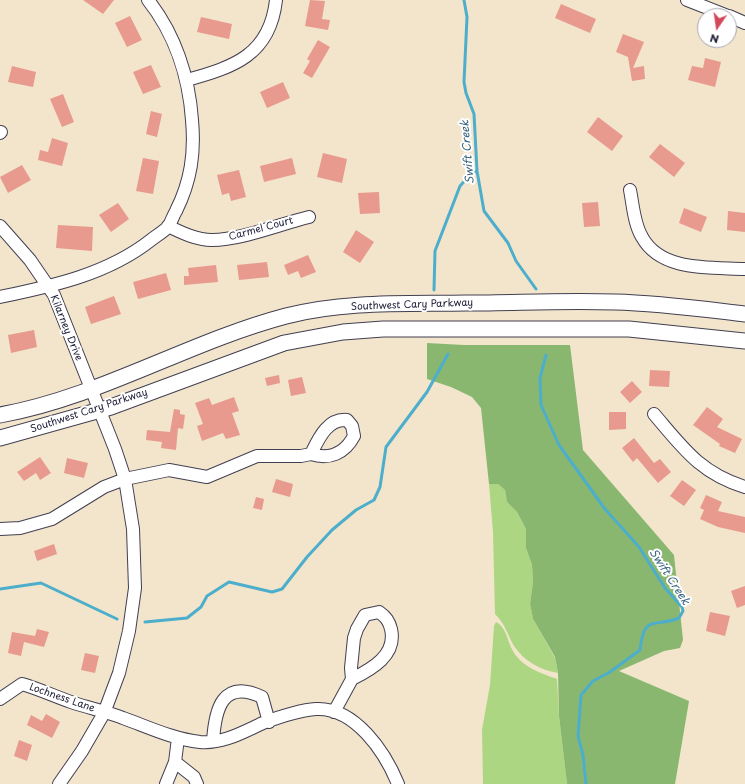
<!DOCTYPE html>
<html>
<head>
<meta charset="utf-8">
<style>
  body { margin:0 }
  #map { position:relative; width:745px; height:784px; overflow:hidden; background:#f2e5cb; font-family:"Playpen Sans",sans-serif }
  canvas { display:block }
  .north { position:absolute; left:697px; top:8px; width:40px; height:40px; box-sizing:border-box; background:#fff; border:1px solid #a7a7b1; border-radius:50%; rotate:193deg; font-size:11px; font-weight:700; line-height:16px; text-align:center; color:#22223b }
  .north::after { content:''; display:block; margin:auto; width:14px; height:18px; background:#d1495b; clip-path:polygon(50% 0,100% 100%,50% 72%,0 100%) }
</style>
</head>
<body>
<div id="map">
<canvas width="745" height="784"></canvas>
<div class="north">N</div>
</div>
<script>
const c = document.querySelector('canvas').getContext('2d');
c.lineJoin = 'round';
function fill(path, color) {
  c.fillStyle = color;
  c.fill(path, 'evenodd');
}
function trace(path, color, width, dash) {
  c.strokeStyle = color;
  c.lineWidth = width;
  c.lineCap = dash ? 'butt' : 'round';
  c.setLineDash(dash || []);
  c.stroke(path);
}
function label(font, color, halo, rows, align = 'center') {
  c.font = font + ' "Playpen Sans",sans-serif';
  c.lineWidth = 4;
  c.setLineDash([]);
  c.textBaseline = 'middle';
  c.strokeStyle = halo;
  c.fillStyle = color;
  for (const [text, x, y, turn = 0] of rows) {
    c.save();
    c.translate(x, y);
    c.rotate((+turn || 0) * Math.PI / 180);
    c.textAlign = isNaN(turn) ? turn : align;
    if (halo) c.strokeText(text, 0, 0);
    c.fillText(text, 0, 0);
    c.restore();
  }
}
const green = new Path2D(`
  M489,484h9l7,6 2,12 10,10 9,17v19l6,17 1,17 -3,22 3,15 22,39 3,15c-18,-3 -34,-12 -44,-27 -7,-12 -8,-21 -19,-32l-2,-82z
  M496,622c11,6 11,19 17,29 9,16 27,22 44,28l2,37 8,68h-84l-1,-54 8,-45 4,-59z`);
const forest = new Path2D(`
  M427,343l37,2h106l13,105 91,105 9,85 -3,8 -16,3 -45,20 70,30 -14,83h-108l-8,-68 -1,-43 -3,-16 -22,-38 -3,-15 3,-22 -1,-17 -6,-17v-19l-9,-17 -10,-10 -2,-12 -7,-6h-9l-8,-76 -9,-11 -21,-10 -24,-8z`);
const stream = new Path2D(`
  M464,0l3,17 -3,65 2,11 8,21 3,57 7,40 24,32 8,18 20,28
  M434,290l1,-39 25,-65 11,-12 6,-3
  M546,355l-6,23 1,27 18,40 46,64 34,38 26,41 17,19 1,4 -4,7c-24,10 -35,-5 -39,32l-30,22 -17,9 -12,14 -3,41 5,19 3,29
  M0,589l41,-6 76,36
  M145,622l42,-4 14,-11 6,-11 22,-14 43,10 10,-3 25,-32 25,-27 24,-20 18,-10 6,-13 6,-40 41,-55 21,-38`);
const building = new Path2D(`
  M83,0h31l-11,14z
  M310,0l15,1 -3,18 8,1 -2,10 -23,-4z
  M561,4l35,15 -6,14 -35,-15z
  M130,16l12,24 -15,7 -12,-24z
  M201,17l31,7 -3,15 -32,-7z
  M623,34l21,8 -11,26 11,-2 1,13 -13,2 -4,-24 -12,-5z
  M318,40l12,7 -18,31 -9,-5 7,-12 -3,-2z
  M705,58l16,4 -6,25 -27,-7 4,-14 11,2z
  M151,65l10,22 -18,7 -10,-22z
  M12,66l24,6 -3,15 -25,-5z
  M283,82l7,16 -23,10 -7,-16z
  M63,94l11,28 -12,5 -12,-28z
  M151,111l11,3 -5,23 -11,-3z
  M598,117l25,19 -11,15 -25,-19z
  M52,138l16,5 -6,23 -24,-6 2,-10 8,2z
  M660,144l25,19 -11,14 -25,-20z
  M323,153l24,6 -5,24 -25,-6z
  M143,158l16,3 -6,33 -17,-3z
  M292,158l4,16 -32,8 -4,-16z
  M22,165l9,15 -23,13 -8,-16z
  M239,170l7,27 -15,4 -2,-8 -7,2 -5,-20z
  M379,192l1,21 -20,1 -2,-21z
  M598,202l2,24 -16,1 -2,-24z
  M118,203l11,16 -18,13 -12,-17z
  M684,208l23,9 -6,15 -22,-9z
  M728,211l17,2v19l-18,-2z
  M58,225l35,2 -1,24 -36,-3z
  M356,230l18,12 -14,21 -17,-11z
  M308,255l8,17 -15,6 -3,-7 -10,4 -4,-10z
  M267,262l2,15 -30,3 -2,-15z
  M216,265l2,17 -34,3v-9h5l-1,-8z
  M166,273l5,17 -33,9 -5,-17z
  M114,296l7,18 -30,10 -6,-17z
  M34,330l3,17 -26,6 -3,-18z
  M650,370l20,1 -1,16 -20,-1z
  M279,375l1,8 -13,3 -2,-8z
  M302,377l4,16 -15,3 -3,-16z
  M632,381l10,11 -12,11 -10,-11z
  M234,397l5,14 -7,2 8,22 -14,4 -3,-6 -21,8 -5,-15 6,-2 -8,-21 14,-5 3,7z
  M707,407l16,12 -6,8 25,12 -7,14 -16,-7 1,-2 -27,-19z
  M174,409l6,1v4l5,1 -2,14 -5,-1 -2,22 -15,-2 1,-6 -16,-2 1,-10 23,2z
  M609,412h17v17l-17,1z
  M634,438l20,25 6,-4 11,13 -13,11 -21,-25 -4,4 -11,-14z
  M40,457l11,16 -11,7 -4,-7 -12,8 -7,-9z
  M67,458l21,5 -4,15 -20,-5z
  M276,479l17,5 -3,13 -18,-5z
  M682,480l14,10 -12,16 -14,-10z
  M706,495l16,7 -4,9 27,6v16l-27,-6 -18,-8 4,-9 -4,-2z
  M256,497l8,2 -2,11 -9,-2z
  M54,544l3,10 -20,7 -3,-10z
  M745,586v19l-8,3 -6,-17z
  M710,612l20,4 -5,20 -19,-5z
  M37,629l12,3 -5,15 -20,-5 -3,14 -13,-3 4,-21 23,4z
  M85,653l14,3 -4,17 -14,-3z
  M46,714l14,8 -8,16 -25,-13 4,-10 11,6z
  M19,740l13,5 -5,16 -13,-5z`);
const minor = new Path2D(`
  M687,0l41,16
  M729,16l16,7
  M187,80c47,-13 83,-25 89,-80
  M0,133l1,-1
  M630,190c3,15 4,34 12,47 19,35 69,30 103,32
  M0,226l30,34 24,35 61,154 10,30 8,50 2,59 -6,43 -10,42 -15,40 -22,38 -23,33
  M168,226c14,7 29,14 44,14 29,0 68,-16 97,-23
  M0,297c53,-11 108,-23 151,-57 5,-4 12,-8 17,-13 3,-4 5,-11 8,-16 15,-30 19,-58 16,-91 -3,-43 -17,-86 -44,-120
  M654,414c29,34 46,59 91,73
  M0,529l20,-1 32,-9 52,-32 21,-8 44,-9 38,7 50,-21h44l10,-2c7,-14 16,-36 36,-34l5,6 2,10c-9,17 -24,24 -43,18
  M0,699l22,-15c17,5 32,12 49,18 17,6 35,9 52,16 25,9 50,21 77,24 23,2 43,-10 63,-19 16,-6 36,-13 53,-14 39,-2 69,43 82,75
  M334,712l18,-33 -1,-11 3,-30 3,-9 8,-14 14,-3c7,5 10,9 12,17 6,26 -19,40 -39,50
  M213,741c2,-31 9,-63 49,-44l7,25
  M175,762l19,15 3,7
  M166,784l9,-22 3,-24`);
const major = new Path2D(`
  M0,415c100,-18 188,-73 286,-99 58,-15 120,-12 180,-13 49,0 99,-3 149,-1 43,1 87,7 130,12
  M0,438l111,-31 173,-64 59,-11 40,-3h246l116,12`);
const streetNames = [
  ["Carmel Court",261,229,-15],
  ["Southwest Cary Parkway",412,305,-2],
  ["Kilarney Drive",66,328,68],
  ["Southwest Cary Parkway",89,411,-18],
  ["Lochness Lane",62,698,19]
];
const waterNames = [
  ["Swift Creek",468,152,-95],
  ["Swift Creek",669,577,57]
];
fill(green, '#acd682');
fill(forest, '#89b770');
trace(stream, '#4daecc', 3);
fill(building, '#e89a8e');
trace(minor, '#413f51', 14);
trace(major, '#413f51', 17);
trace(minor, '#fff', 12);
trace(major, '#fff', 15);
label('10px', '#22223b', '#fff', streetNames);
label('italic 11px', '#35617c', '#fff', waterNames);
</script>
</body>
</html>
